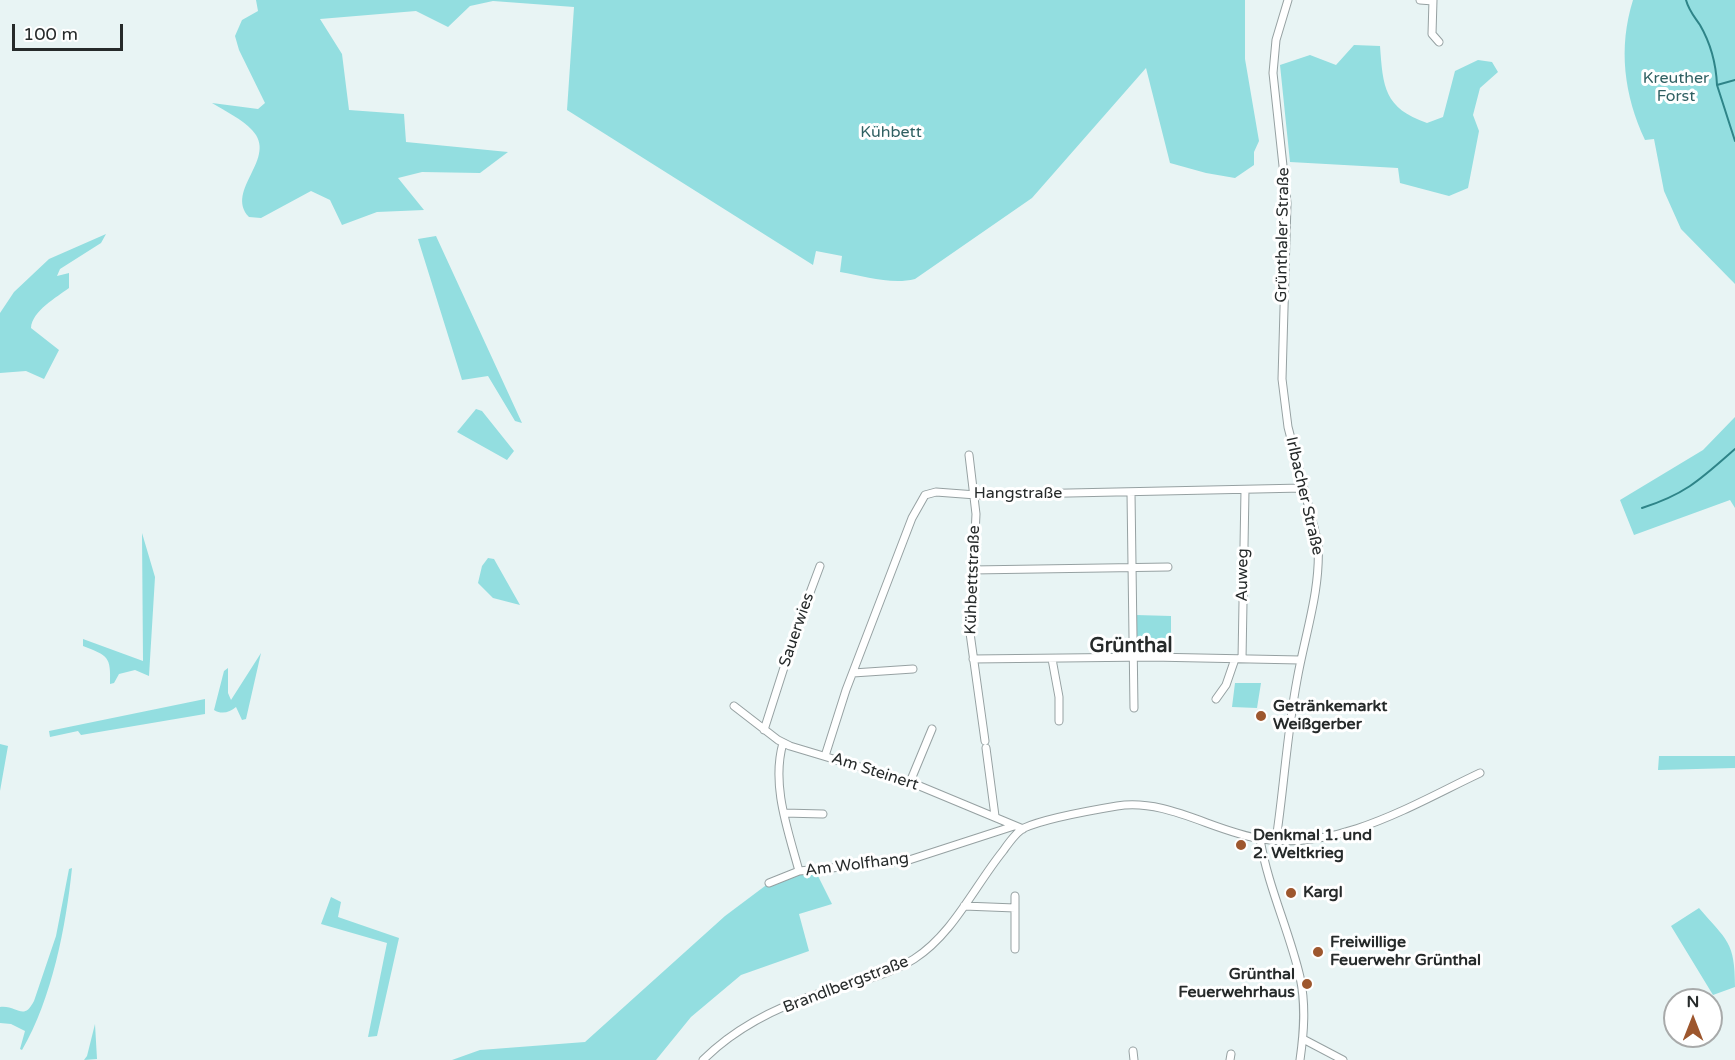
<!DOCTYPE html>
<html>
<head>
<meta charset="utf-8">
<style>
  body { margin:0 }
  #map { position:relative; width:1735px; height:1060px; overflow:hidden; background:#e8f4f4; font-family:"Varela Round",sans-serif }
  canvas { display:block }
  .north { position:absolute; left:1663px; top:988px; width:60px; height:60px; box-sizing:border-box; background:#fff; border:2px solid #a8aaaa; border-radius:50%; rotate:0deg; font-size:16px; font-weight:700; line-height:24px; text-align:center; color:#262a2a }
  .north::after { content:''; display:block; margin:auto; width:21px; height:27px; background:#9d572e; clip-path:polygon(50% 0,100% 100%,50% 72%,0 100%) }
  .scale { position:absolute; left:12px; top:24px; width:111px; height:27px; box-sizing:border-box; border:3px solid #262a2a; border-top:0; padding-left:8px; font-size:18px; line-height:21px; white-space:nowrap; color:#262a2a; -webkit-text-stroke:4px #fff; paint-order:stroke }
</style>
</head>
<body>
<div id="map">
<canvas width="1735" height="1060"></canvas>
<div class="north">N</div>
<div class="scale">100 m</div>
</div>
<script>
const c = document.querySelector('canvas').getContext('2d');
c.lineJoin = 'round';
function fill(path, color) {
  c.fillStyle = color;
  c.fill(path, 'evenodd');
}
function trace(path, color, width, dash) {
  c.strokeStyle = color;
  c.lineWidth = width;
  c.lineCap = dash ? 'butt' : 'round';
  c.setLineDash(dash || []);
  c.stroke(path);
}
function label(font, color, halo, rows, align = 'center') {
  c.font = font + ' "Varela Round",sans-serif';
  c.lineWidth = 6;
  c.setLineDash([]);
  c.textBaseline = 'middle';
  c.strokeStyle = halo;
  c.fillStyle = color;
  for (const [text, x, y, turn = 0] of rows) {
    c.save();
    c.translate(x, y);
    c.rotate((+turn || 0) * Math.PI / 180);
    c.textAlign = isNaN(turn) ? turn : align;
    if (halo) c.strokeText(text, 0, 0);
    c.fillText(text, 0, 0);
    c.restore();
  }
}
const green = new Path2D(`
  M256,0h989v59l14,82 -5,11v13l-19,13 -29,-5 -36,-10 -24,-95 -114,130 -117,81c-24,6 -50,-3 -75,-7l2,-16 -26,-5 -3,14 -246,-155 7,-103 -81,-6 -23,5 -22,21 -32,-16 -96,8 22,35 7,56 55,4 2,28 102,10 -28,21 -58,-1 -24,6 26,32 -47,2 -35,13 -12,-25 -19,-9 -50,27 -12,-1c-25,-27 30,-59 3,-87 -10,-11 -27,-19 -40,-27l46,6 7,-6 -26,-53 -4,-14 7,-16 16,-9z
  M1633,0h102v284l-54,-55 -17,-38 -10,-52 -9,1c-21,-45 -27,-92 -12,-140z
  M1354,45l26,1c3,41 4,62 47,77l16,-6 12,-46 23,-11 14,2 6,10 -18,16 -7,27 6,16 -11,57 -19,8 -49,-13 -2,-15 -108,-6 -10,-97 30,-10 26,10z
  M106,234l-5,9 -41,26 -3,7 12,-3v15c-12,9 -37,23 -38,40l28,22 -15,29 -18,-8 -26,2v-60l14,-21 35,-33z
  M436,236l86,187 -7,-2 -27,-45 -26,4 -44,-141z
  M476,409l6,2 32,40 -7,9 -50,-28z
  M1735,417v91l-5,-8 -96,35 -14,-35 83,-50z
  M142,533l13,44 -6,99 -14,-6 -16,4 -5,9 -4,1c1,-28 -2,-28 -27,-38v-7l60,22z
  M488,558l6,1 26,46 -27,-7 -15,-15 4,-17z
  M1136,615l35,1v36l-31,-2 -3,-4z
  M261,653l-15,66 -4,1 -6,-13c-6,5 -14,8 -22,3l10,-39 4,-3v25l3,7z
  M1235,683h26l-4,25 -25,-1z
  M205,699v15l-124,21 -3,-4 -28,6 -1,-6z
  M0,744l8,2 -8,45z
  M1659,756h76v12l-77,2z
  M72,868c-6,58 -20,131 -50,182l-2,-1 5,-18 -14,-7 -11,-1v-16c18,-2 23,15 34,-6l22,-65 13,-67z
  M799,871l17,1 16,32 -33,10 10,37 -68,24 -50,42 -35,43h-204l28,-10 105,-8 140,-126 44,-33z
  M331,897l10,5 -3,15 61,21 -22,98 -9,1 19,-94 -66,-19z
  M1699,908c28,33 36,33 36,79l-22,8 -42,-69z
  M95,1024l2,35 -13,1 3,-4z`);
const stream = new Path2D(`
  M1686,0c3,11 8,16 14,25 11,19 16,38 17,60l18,-5
  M1717,85l18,56
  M1642,508c44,-14 59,-29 93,-59`);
const minor = new Path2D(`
  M1420,0l13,1
  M1433,0l-1,34 7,8
  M969,455l7,59 -6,119 15,108
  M1131,493l3,215
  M972,570l196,-3
  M973,659l178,-2 149,3
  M1052,659l7,38v24
  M1242,659l3,-169
  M853,673l60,-4
  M1216,699l10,-14 9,-26
  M734,706l44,34 12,6 120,36 113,47
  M764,730l32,-100 24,-64
  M783,743c-12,42 5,87 16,128
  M986,748l9,68
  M825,756l21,-66 66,-172 13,-23 11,-3 40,3 327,-7
  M910,782l22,-53
  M784,813l39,1
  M1260,839c8,48 29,91 40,138 6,28 4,55 0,83
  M1276,840c8,-53 11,-107 21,-160 8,-46 24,-90 21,-137l-30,-116 -6,-48 5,-176 -14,-130 3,-33 12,-40
  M769,883l30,-12 107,-10 108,-35
  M1015,896v53
  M964,906l51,2
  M1303,1039l40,21
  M1133,1051l1,9
  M703,1060c32,-32 74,-53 117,-67 32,-10 65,-16 94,-34 39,-25 60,-72 89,-108 5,-7 13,-19 21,-23 22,-10 69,-18 93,-22 50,-8 97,26 145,33 77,12 152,-35 218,-66
  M1230,1060l1,-6`);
const markers = [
  [1261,716,6,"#9d572e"],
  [1241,845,6,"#9d572e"],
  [1291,893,6,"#9d572e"],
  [1318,952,6,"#9d572e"],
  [1307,984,6,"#9d572e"]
];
const parkNames = [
  ["Kreuther",1676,79],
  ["Forst",1676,97],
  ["Kühbett",891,133]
];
const streetNames = [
  ["Grünthaler Straße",1283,235,-89],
  ["Hangstraße",1018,494],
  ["Irlbacher Straße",1304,496,77],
  ["Auweg",1243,575,-89],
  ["Kühbettstraße",973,580,-88],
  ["Sauerwies",797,630,-71],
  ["Am Steinert",875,772,18],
  ["Am Wolfhang",857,865,-7],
  ["Brandlbergstraße",846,985,-21]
];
const poiNames = [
  ["Getränkemarkt",1273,707],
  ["Weißgerber",1273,725],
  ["Denkmal 1. und",1253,836],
  ["2. Weltkrieg",1253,854],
  ["Kargl",1303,893],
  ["Freiwillige",1330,943],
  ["Feuerwehr Grünthal",1330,961],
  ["Grünthal",1295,975,"right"],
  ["Feuerwehrhaus",1295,993,"right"]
];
const quarterNames = [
  ["Grünthal",1131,647]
];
fill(green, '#93dee0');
trace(stream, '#2e8488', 2);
trace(minor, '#96a1a2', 9);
trace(minor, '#fff', 7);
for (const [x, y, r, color] of markers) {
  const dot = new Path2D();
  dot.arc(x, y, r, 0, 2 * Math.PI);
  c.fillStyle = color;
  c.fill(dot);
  trace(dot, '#fff', 2);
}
label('16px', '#2f6062', '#fff', parkNames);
label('16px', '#262a2a', '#fff', streetNames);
label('bold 16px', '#262a2a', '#fff', poiNames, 'left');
label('bold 20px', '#262a2a', '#fff', quarterNames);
</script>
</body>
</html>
